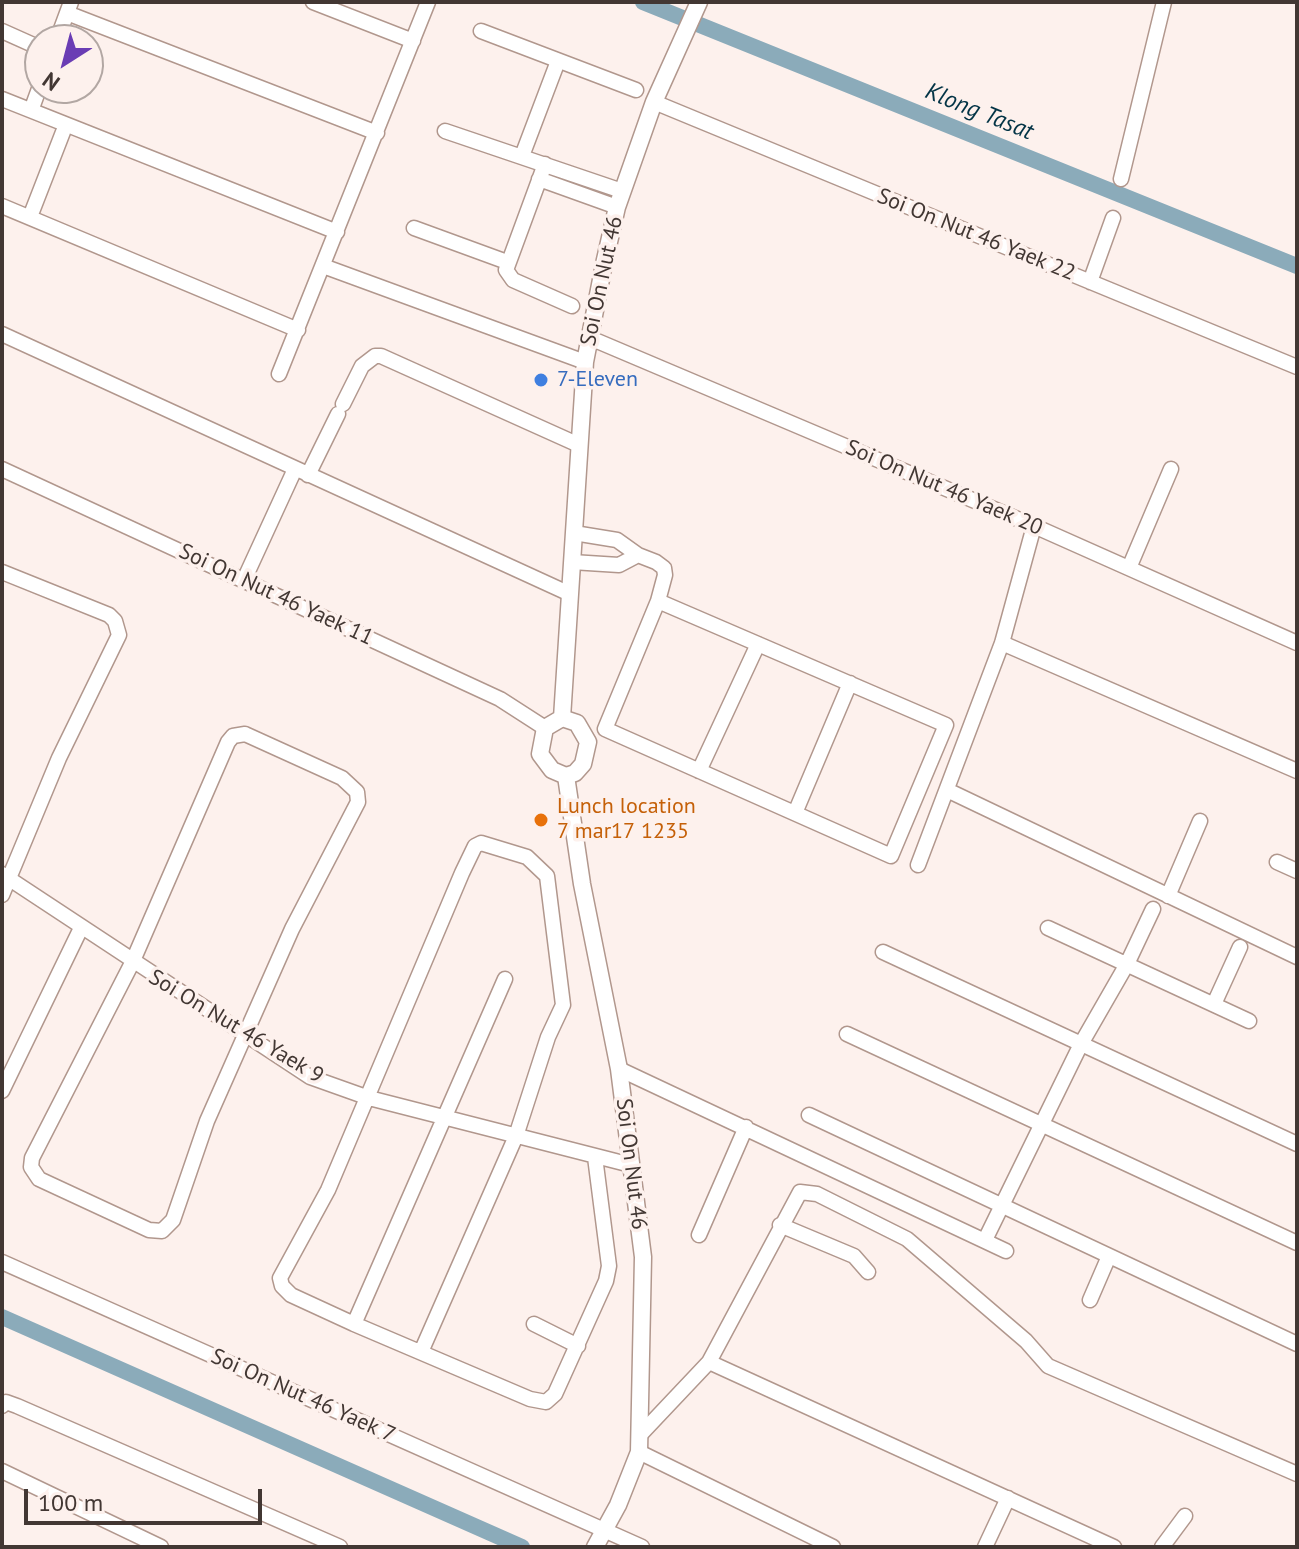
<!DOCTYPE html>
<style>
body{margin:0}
#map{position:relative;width:1299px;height:1549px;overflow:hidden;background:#fdf1ed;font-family:"PT Sans",sans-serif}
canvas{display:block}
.frame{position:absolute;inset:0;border:4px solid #423733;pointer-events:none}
.north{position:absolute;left:24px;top:24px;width:80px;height:80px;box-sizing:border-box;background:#fdf1ed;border:2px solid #b2a7a3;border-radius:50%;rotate:216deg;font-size:22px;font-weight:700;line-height:32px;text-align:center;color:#423733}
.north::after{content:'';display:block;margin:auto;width:28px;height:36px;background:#6a3db4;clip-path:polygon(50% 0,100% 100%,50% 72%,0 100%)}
.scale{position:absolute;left:24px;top:1489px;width:238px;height:36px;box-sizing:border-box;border:4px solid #423733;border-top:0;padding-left:10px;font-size:24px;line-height:28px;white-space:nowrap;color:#423733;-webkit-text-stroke:6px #fdf1ed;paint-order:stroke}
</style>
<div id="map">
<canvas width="1299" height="1549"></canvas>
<div class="frame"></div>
<div class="north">N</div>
<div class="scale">100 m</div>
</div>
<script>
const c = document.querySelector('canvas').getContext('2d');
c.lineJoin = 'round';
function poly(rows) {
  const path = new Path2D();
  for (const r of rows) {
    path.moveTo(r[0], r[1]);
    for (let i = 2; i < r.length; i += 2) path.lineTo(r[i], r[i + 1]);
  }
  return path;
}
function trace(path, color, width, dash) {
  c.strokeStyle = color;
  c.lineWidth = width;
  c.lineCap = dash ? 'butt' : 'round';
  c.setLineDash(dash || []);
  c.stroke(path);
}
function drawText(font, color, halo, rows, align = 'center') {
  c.font = font + ' "PT Sans",sans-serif';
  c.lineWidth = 7;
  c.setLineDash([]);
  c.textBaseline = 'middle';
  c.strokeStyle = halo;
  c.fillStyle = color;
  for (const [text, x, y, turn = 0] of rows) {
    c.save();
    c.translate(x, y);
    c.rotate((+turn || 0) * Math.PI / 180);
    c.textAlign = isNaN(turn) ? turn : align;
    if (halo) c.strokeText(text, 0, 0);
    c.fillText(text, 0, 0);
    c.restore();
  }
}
const canal = poly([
 [643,2,1297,266],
 [2,1317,522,1547]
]);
const minor = poly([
 [313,2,413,41],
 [67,13,377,133],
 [2,31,40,48],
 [481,31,636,90],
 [57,40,71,2],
 [2,99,337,232],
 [654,102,1297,367],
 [32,108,40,86],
 [445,131,622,191],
 [522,156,558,61],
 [545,164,506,270,513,280,572,306],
 [539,179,617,207],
 [1121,179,1164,2],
 [2,206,298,330],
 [30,217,63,132],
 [414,228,507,262],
 [323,266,585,362],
 [1090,282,1113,218],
 [2,334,570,594],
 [590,338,1034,526,1297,643],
 [279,374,428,2],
 [343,404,362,366,375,356,381,356,579,445],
 [2,469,500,699,545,728],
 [308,475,338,414],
 [638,555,656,562,664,568,665,575,658,601,605,729,891,856,946,725,658,601],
 [572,562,619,565,638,555,617,540,574,533],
 [1129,568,1171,469],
 [2,572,109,615,115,621,119,635,59,758,2,895],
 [244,580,295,469],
 [1002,643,1297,771],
 [245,734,342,778,357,792,358,802,292,929,207,1121,173,1220,162,1231,149,1230,39,1179,31,1167,32,1158,132,963,228,742,233,736,245,734],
 [699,771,758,644],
 [947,790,1297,957],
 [795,813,850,683],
 [1277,862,1297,871],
 [918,865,1002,643,1034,526],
 [2,874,310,1077,369,1098,631,1165],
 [1168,896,1200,821],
 [1048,928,1249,1021],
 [883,952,1297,1144],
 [1214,1004,1240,947],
 [847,1034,1297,1243],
 [619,1069,1006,1251],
 [2,1091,81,928],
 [809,1115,1297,1344],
 [780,1225,854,1256,868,1272],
 [699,1235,746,1127],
 [985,1240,1081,1044,1127,964,1153,909],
 [2,1262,642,1547],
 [1090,1300,1109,1256],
 [354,1324,505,979],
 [534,1324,578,1346],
 [421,1352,516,1136,548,1037,563,1005,547,876,527,857,481,843,475,846,462,873,328,1190,280,1278,282,1286,291,1295,354,1324,530,1399,546,1402,555,1394,606,1281,609,1266,595,1157],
 [709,1362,1114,1547],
 [2,1406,6,1402,17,1406,340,1547],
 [640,1435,709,1362,800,1192,817,1194,907,1239,1026,1341,1048,1366,1297,1474],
 [639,1452,833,1547],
 [2,1471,161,1547],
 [985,1547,1008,1498],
 [1162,1547,1185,1516]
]);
const tertiary = poly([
 [562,718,585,362,604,264,617,207,654,102,699,2],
 [562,718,577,723,588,742,583,764,575,773,566,776,552,770,540,754,545,728,562,718],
 [566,776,582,884,619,1069,643,1257,639,1452,618,1505,595,1547]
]);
const markers = [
 [541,380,8,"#3f7fe0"],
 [541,820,8,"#e8710a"]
];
const streetNames = [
 ["Soi On Nut 46 Yaek 22",976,235,22],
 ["Soi On Nut 46",602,281,-78],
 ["Soi On Nut 46 Yaek 20",944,488,23],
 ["Soi On Nut 46 Yaek 11",276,595,25],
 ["Soi On Nut 46 Yaek 9",236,1027,31],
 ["Soi On Nut 46",631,1164,83],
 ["Soi On Nut 46 Yaek 7",303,1396,24]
];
const shopNames = [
 ["7-Eleven",557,380]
];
const foodNames = [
 ["Lunch location",557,807],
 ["7 mar17 1235",557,832]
];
const waterNames = [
 ["Klong Tasat",979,112,22]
];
trace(canal, '#8babba', 16);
trace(minor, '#b1978d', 17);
trace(tertiary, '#b1978d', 19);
trace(minor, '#fff', 14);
trace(tertiary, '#fff', 16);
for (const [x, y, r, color] of markers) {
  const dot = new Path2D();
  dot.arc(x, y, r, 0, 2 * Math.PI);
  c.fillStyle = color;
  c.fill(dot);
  trace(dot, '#fdf1ed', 3);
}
drawText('22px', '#423733', '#fdf1ed', streetNames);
drawText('22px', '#366cbe', '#fdf1ed', shopNames, 'left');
drawText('22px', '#c56008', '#fdf1ed', foodNames, 'left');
drawText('italic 24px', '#033446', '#fdf1ed', waterNames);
</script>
